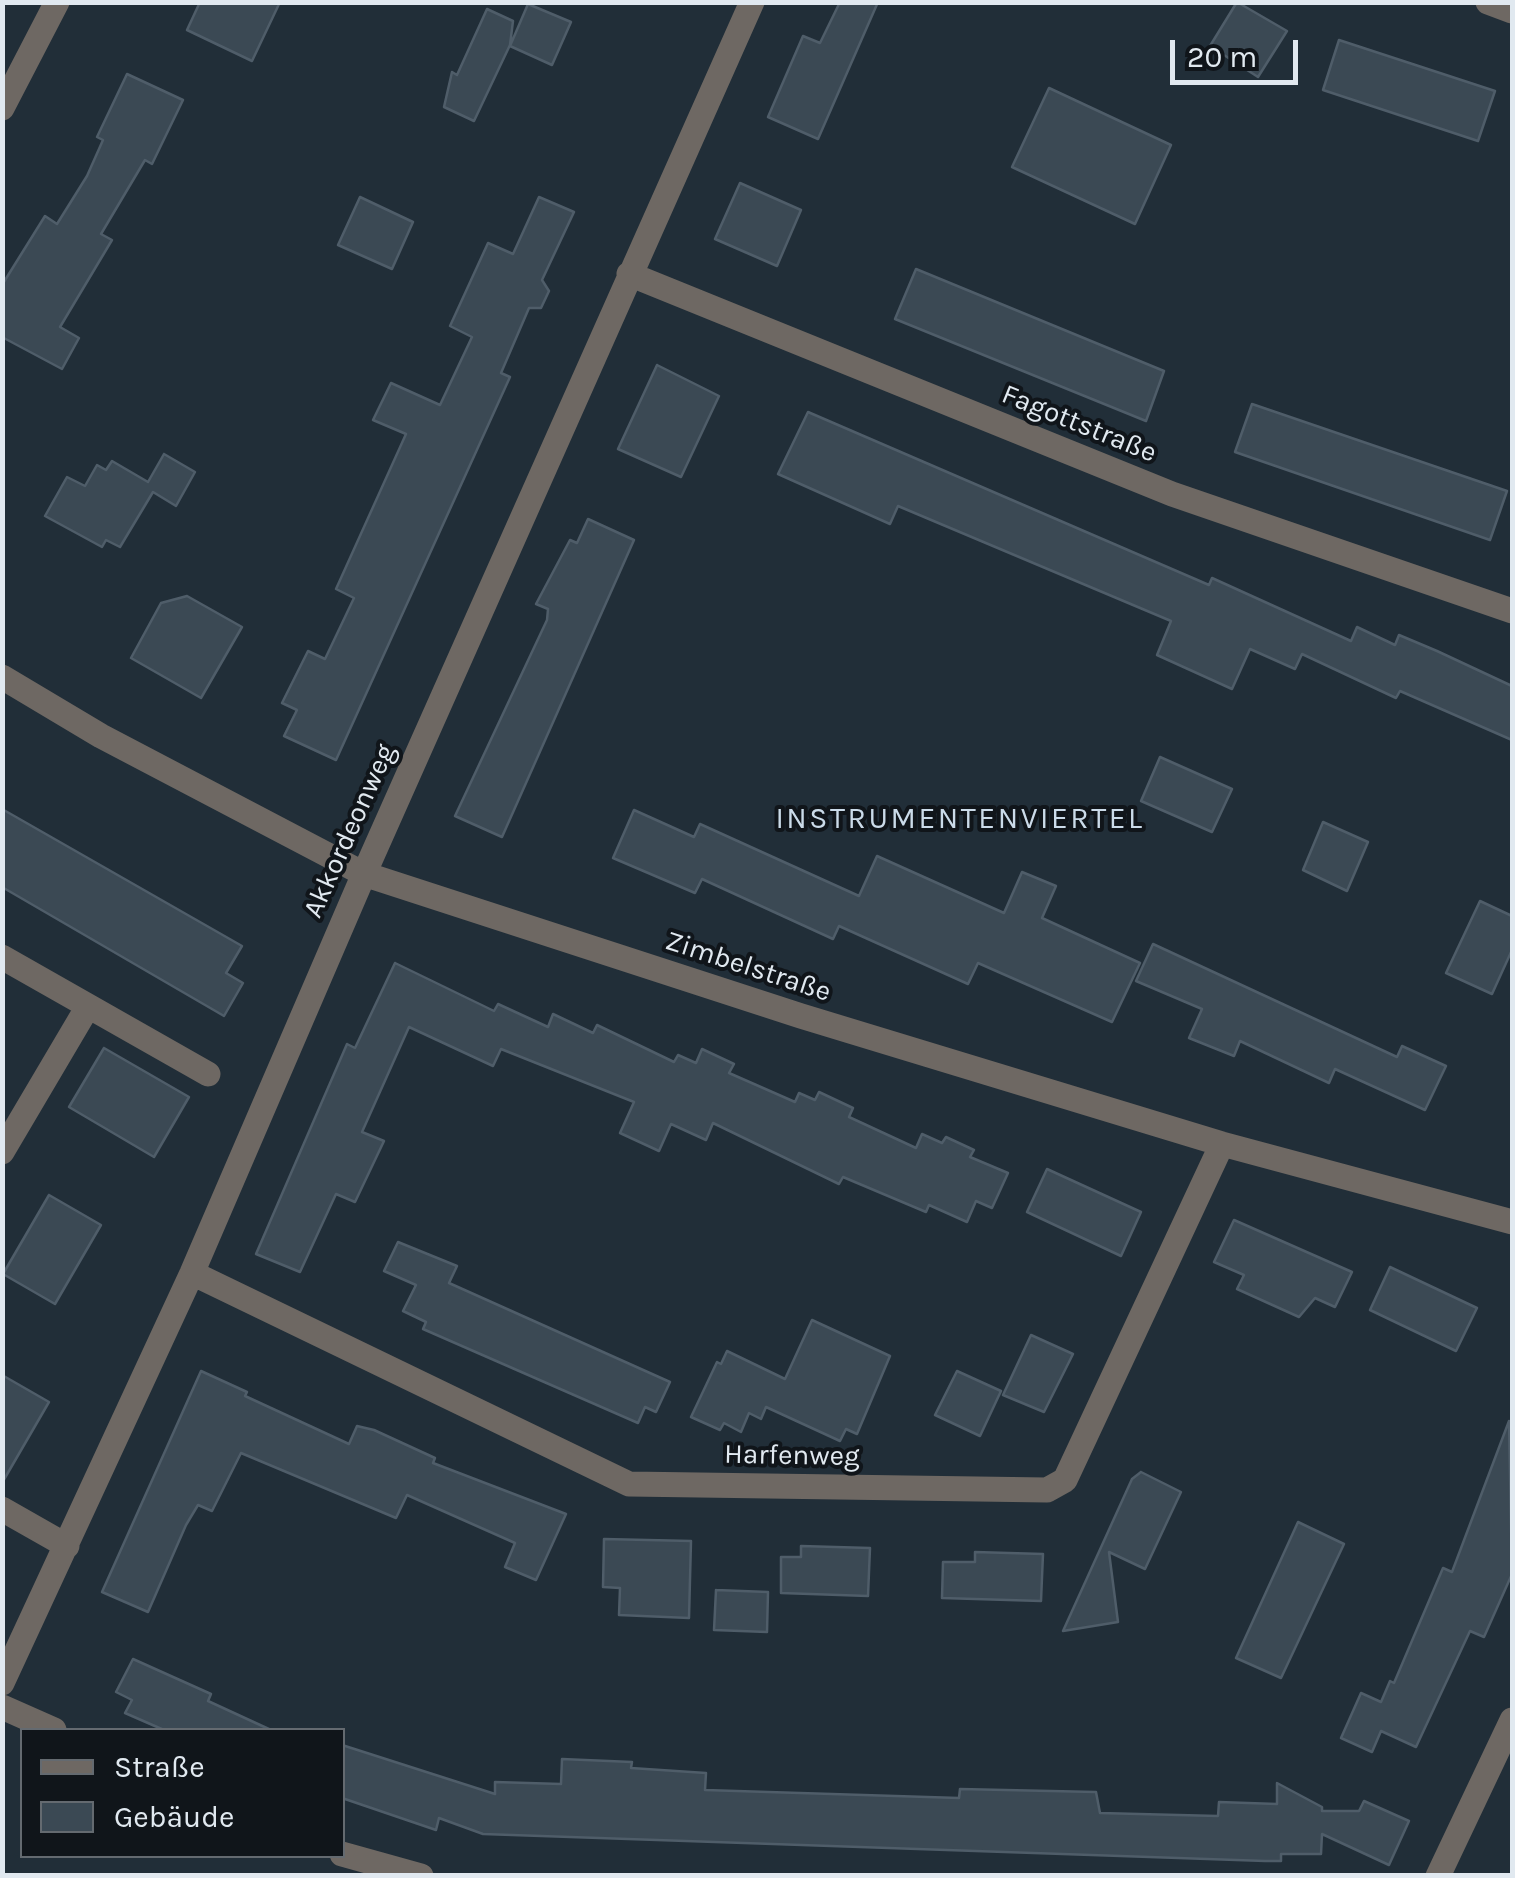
<!DOCTYPE html>
<meta charset="utf-8">
<style>
body{margin:0}
#map{position:relative;width:1515px;height:1878px;overflow:hidden;background:#212e38;font-family:Karla,sans-serif}
canvas{display:block}
.frame{position:absolute;inset:0;border:5px solid #e1e9f0;pointer-events:none}
.legend{position:absolute;left:20px;top:1728px;width:325px;height:130px;box-sizing:border-box;background:#10151a;border:2px solid #646a70;margin:0;padding:12px 18px;list-style:none;font-size:30px;color:#e1e9f0}
.legend li{display:flex;align-items:center;gap:20px;height:50px}
.legend b{width:50px;border:2px solid #646a70}
.scale{position:absolute;left:1170px;top:40px;width:128px;height:45px;box-sizing:border-box;border:5px solid #e1e9f0;border-top:0;padding-left:12px;font-size:30px;line-height:35px;white-space:nowrap;color:#e1e9f0;-webkit-text-stroke:8px #10151a;paint-order:stroke}
</style>
<div id="map">
<canvas width="1515" height="1878"></canvas>
<div class="frame"></div>
<ul class="legend">
<li><b style="height:12px;background:#6e6863"></b>Straße</li>
<li><b style="height:28px;background:#3b4954"></b>Gebäude</li>
</ul>
<div class="scale">20 m</div>
</div>
<script>
const c = document.querySelector('canvas').getContext('2d');
c.lineJoin = 'round';
function fill(path, color) {
  c.fillStyle = color;
  c.fill(path, 'evenodd');
}
function poly(rows) {
  const path = new Path2D();
  for (const r of rows) {
    path.moveTo(r[0], r[1]);
    for (let i = 2; i < r.length; i += 2) path.lineTo(r[i], r[i + 1]);
  }
  return path;
}
function trace(path, color, width, dash) {
  c.strokeStyle = color;
  c.lineWidth = width;
  c.lineCap = dash ? 'butt' : 'round';
  c.setLineDash(dash || []);
  c.stroke(path);
}
function drawText(font, color, halo, rows, align = 'center') {
  c.font = font + ' Karla,sans-serif';
  c.lineWidth = 8;
  c.setLineDash([]);
  c.textBaseline = 'middle';
  c.strokeStyle = halo;
  c.fillStyle = color;
  for (const [text, x, y, turn = 0] of rows) {
    c.save();
    c.translate(x, y);
    c.rotate((+turn || 0) * Math.PI / 180);
    c.textAlign = isNaN(turn) ? turn : align;
    if (halo) c.strokeText(text, 0, 0);
    c.fillText(text, 0, 0);
    c.restore();
  }
}
const building = poly([
 [200,2,280,2,252,61,187,30,200,2],
 [840,2,878,2,818,139,768,117,803,36,820,43,840,2],
 [1237,2,1287,31,1258,77,1210,46,1237,2],
 [528,4,571,22,552,65,510,46,528,4],
 [487,9,513,21,510,45,474,121,444,107,452,72,457,75,487,9],
 [1339,40,1495,91,1478,141,1323,90,1339,40],
 [127,74,183,100,152,164,145,160,101,234,112,240,60,327,79,338,62,369,2,337,2,285,45,216,57,224,87,176,103,140,97,137,127,74],
 [1049,88,1171,145,1135,224,1012,167,1049,88],
 [740,183,801,210,777,266,715,239,740,183],
 [360,197,413,222,392,269,338,245,360,197],
 [539,197,574,212,542,280,549,291,541,308,529,308,501,373,510,377,336,760,284,736,297,710,282,703,308,651,325,659,354,598,336,589,406,434,373,420,391,383,440,405,472,337,450,326,488,243,513,254,539,197],
 [916,269,1164,371,1146,421,895,319,916,269],
 [657,365,719,396,681,477,618,449,657,365],
 [1252,404,1507,491,1490,540,1235,452,1252,404],
 [808,412,1209,585,1212,578,1351,641,1357,627,1395,645,1399,635,1437,651,1512,686,1512,740,1400,691,1396,698,1302,654,1295,669,1250,649,1232,689,1157,655,1171,621,898,506,890,524,778,474,808,412],
 [164,454,195,472,176,506,153,492,120,547,106,540,102,547,45,516,67,477,85,486,97,465,106,470,112,461,148,482,164,454],
 [588,519,634,540,502,837,455,816,547,620,548,609,536,604,570,540,577,543,588,519],
 [187,596,242,627,201,698,131,658,161,603,187,596],
 [1160,757,1232,789,1212,832,1141,801,1160,757],
 [2,809,242,946,226,973,243,983,224,1016,2,887,2,809],
 [634,810,694,837,700,824,859,896,877,856,1004,913,1022,872,1056,886,1042,918,1140,963,1112,1022,978,963,968,984,839,926,833,939,702,879,695,893,613,858,634,810],
 [1323,822,1368,842,1347,891,1303,870,1323,822],
 [1480,901,1512,916,1512,950,1492,994,1446,973,1480,901],
 [1153,944,1397,1057,1402,1046,1446,1066,1425,1110,1335,1069,1329,1083,1240,1041,1234,1056,1189,1038,1202,1009,1136,981,1153,944],
 [395,963,494,1011,498,1004,548,1027,553,1014,593,1033,597,1025,674,1062,678,1055,696,1063,702,1049,734,1064,729,1073,795,1102,799,1093,815,1100,819,1092,853,1108,849,1117,916,1148,922,1134,942,1143,946,1137,974,1150,970,1157,1008,1173,992,1208,976,1201,967,1222,929,1205,926,1212,843,1177,839,1184,713,1123,706,1140,671,1124,659,1151,620,1133,634,1102,501,1049,493,1066,409,1027,362,1132,384,1141,355,1202,336,1194,300,1272,256,1254,347,1044,355,1048,395,963],
 [104,1048,189,1097,154,1157,69,1107,104,1048],
 [1047,1169,1141,1212,1121,1256,1027,1212,1047,1169],
 [49,1195,101,1225,55,1304,3,1274,49,1195],
 [1234,1220,1352,1272,1335,1307,1315,1298,1299,1317,1237,1289,1244,1275,1214,1262,1234,1220],
 [398,1242,457,1266,449,1283,670,1382,656,1412,645,1407,638,1423,423,1329,426,1322,403,1311,416,1285,384,1271,398,1242],
 [1390,1267,1477,1308,1456,1351,1370,1310,1390,1267],
 [812,1320,890,1356,857,1434,846,1429,840,1441,766,1407,761,1419,749,1413,741,1432,724,1423,720,1430,691,1417,717,1362,721,1364,727,1351,785,1379,812,1320],
 [1031,1335,1073,1354,1044,1412,1003,1395,1031,1335],
 [201,1371,247,1392,245,1396,349,1444,357,1426,374,1430,435,1458,433,1463,566,1514,536,1580,505,1567,515,1543,407,1495,396,1518,241,1453,212,1511,198,1505,186,1525,148,1612,102,1592,201,1371],
 [957,1371,1001,1391,980,1436,935,1415,957,1371],
 [2,1375,49,1402,2,1483,2,1375],
 [1509,1421,1512,1574,1484,1637,1470,1631,1416,1747,1381,1731,1372,1752,1341,1738,1361,1693,1381,1702,1390,1681,1394,1683,1443,1568,1452,1572,1509,1421],
 [1141,1472,1181,1492,1145,1569,1109,1552,1118,1622,1063,1631,1132,1479,1141,1472],
 [1298,1522,1344,1544,1281,1678,1236,1658,1298,1522],
 [604,1539,691,1541,689,1618,619,1615,620,1588,603,1587,604,1539],
 [801,1546,870,1548,868,1596,781,1593,781,1557,801,1557,801,1546],
 [975,1552,1043,1554,1041,1601,942,1598,943,1562,975,1562,975,1552],
 [716,1590,768,1592,767,1632,714,1630,716,1590],
 [133,1659,211,1694,208,1701,271,1730,164,1730,125,1713,132,1700,116,1692,133,1659],
 [342,1745,495,1794,495,1782,561,1784,562,1759,632,1762,631,1768,706,1773,705,1790,959,1798,960,1789,1096,1792,1100,1813,1218,1816,1219,1802,1277,1804,1277,1783,1322,1807,1322,1811,1359,1811,1364,1801,1409,1821,1389,1865,1322,1834,1321,1854,1281,1854,1281,1861,1265,1861,483,1834,439,1818,436,1830,342,1798,342,1745]
]);
const minor = poly([
 [1488,2,1512,11],
 [2,108,57,2],
 [629,274,1172,494,1512,611],
 [2,677,101,736,364,874,801,1016,1222,1144,1512,1222],
 [2,957,208,1074],
 [2,1152,87,1008],
 [192,1273,629,1484,1047,1490,1065,1480,1222,1144],
 [2,1509,67,1546],
 [2,1683,192,1273,364,874,752,2],
 [2,1707,54,1730],
 [342,1854,421,1876],
 [1438,1876,1512,1720]
]);
const streetNames = [
 ["Fagottstraße",1079,424,22],
 ["Akkordeonweg",350,831,-66],
 ["Zimbelstraße",748,967,18],
 ["Harfenweg",792,1456,1]
];
const neighbourhoodNames = [
 ["INSTRUMENTENVIERTEL",960,819]
];
fill(building, '#3b4954');
trace(building, '#4f5d69', 2.5);
trace(minor, '#6e6863', 25);
drawText('28px', '#e1e9f0', '#10151a', streetNames);
c.letterSpacing = '2.5px';
drawText('30px', '#cbdbe9', '#10151a', neighbourhoodNames);
c.letterSpacing = '0px';
</script>
